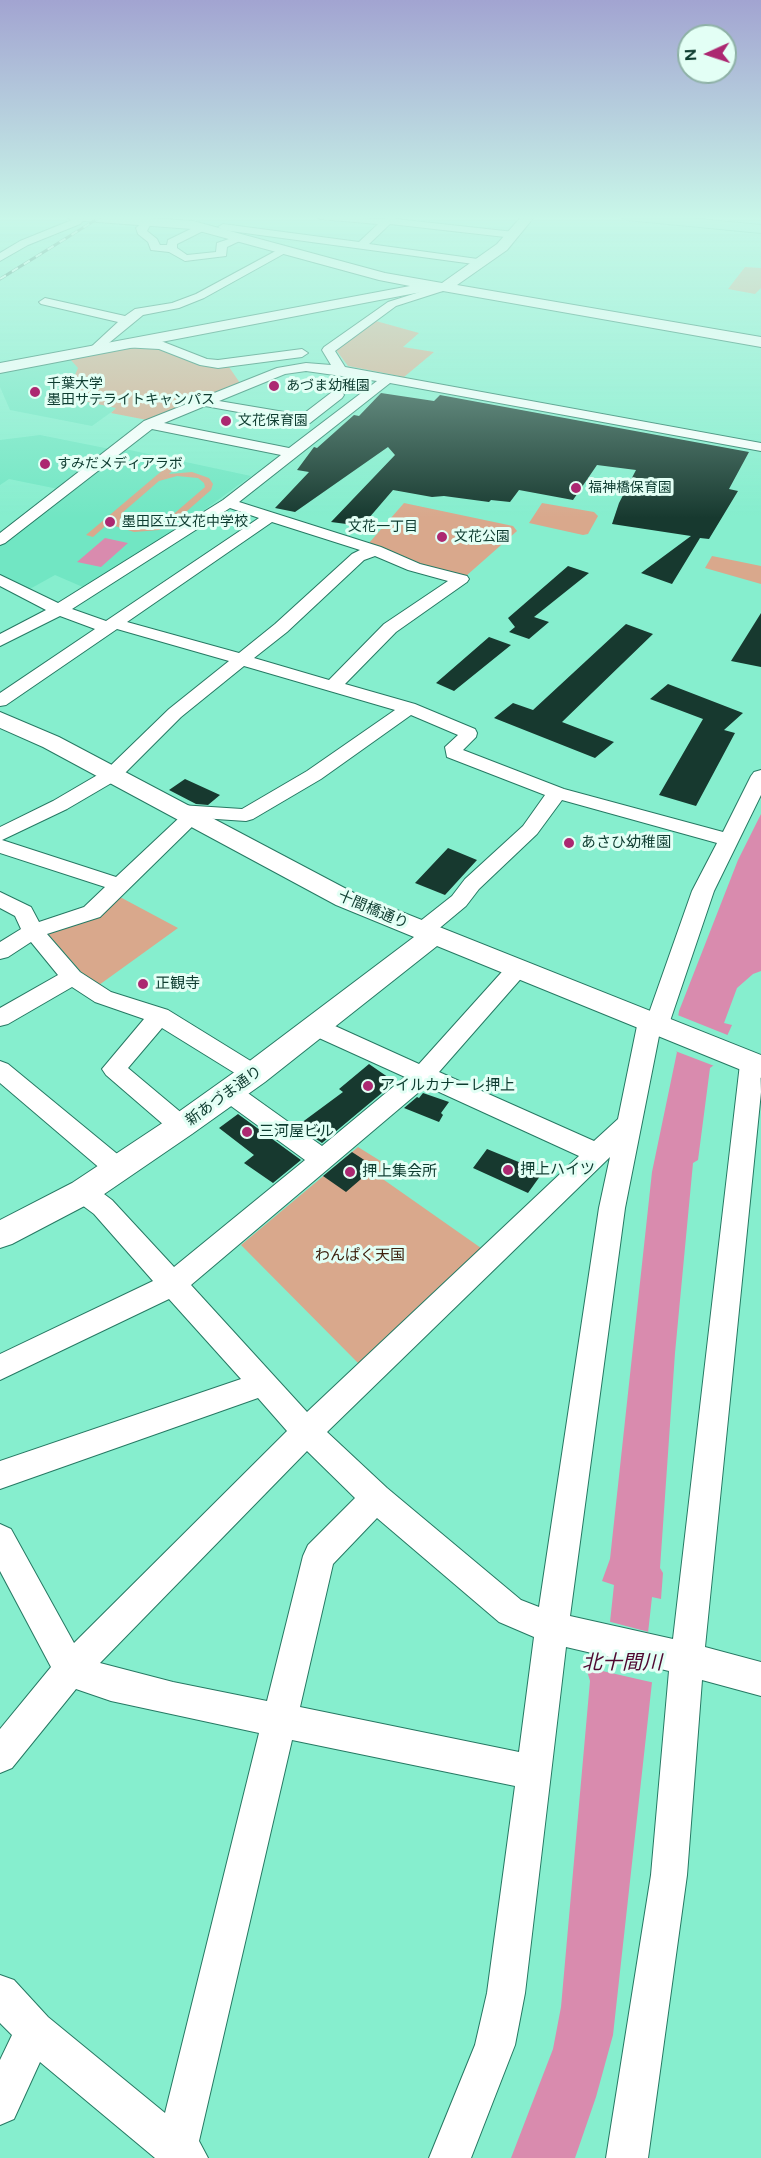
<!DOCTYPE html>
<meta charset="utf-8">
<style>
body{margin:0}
#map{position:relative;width:761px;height:2158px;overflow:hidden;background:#86eece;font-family:Figtree,sans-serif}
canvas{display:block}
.north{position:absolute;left:677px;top:24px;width:60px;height:60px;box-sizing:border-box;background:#e3fff5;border:2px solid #8eb1a6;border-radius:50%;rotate:267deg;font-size:16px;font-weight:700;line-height:24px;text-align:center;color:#0e3c30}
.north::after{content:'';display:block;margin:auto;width:21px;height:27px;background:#ac2871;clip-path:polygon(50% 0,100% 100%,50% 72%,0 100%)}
</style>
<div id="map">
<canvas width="761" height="2158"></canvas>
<div class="north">N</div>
</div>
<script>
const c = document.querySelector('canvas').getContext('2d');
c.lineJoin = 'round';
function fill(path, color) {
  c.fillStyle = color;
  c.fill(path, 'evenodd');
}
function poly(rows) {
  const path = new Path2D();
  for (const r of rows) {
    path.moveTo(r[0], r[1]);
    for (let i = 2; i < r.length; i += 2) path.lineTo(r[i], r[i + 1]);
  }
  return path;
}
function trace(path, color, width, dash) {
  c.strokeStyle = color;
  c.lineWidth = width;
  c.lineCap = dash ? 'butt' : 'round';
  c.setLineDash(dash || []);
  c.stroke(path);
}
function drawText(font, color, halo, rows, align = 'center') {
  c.font = font + ' Figtree,"Noto Sans JP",sans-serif';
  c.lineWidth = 6;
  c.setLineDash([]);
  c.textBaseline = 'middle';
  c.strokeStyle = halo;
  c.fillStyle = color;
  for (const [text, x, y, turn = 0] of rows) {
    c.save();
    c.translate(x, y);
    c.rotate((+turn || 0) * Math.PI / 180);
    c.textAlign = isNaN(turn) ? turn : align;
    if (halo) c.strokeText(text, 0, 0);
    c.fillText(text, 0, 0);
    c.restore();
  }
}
const built = poly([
 [69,358,117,408,92,426,10,410,0,387,0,372],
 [40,435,110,449,58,489,9,479,0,485,0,440],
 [125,449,251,476,160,542,85,588,55,575,28,590,0,575,0,546]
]);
const green = poly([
 [745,267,761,268,761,288,755,294,728,289],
 [376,321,419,333,403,347,434,352,404,377,348,366,336,350],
 [148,346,227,364,240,383,147,420,111,413,116,408,65,397,78,368,69,358,130,347],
 [170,464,177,466,169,474,192,472,209,478,213,484,211,490,171,525,159,530,134,532,115,526,111,521,93,537,86,535],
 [177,476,198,478,204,483,205,487,162,524,148,528,135,527,120,520,122,513,159,481],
 [404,503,513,526,517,531,466,576,417,563,369,543],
 [542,503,594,512,598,516,588,534,583,535,529,523],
 [712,556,761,566,761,584,705,568],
 [120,897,178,928,99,985,83,974,48,934,98,917],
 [358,1147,387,1165,377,1175,481,1248,359,1364,241,1245]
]);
const water = poly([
 [105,538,128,543,101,567,77,562],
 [761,814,761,971,753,974,737,988,724,1023,732,1025,714,1065,710,1068,698,1160,693,1163,675,1353,660,1568,663,1573,661,1599,652,1597,648,1633,657,1637,613,2035,596,2097,575,2158,511,2158,553,2049,561,2007,590,1681,587,1671,594,1619,610,1622,614,1585,602,1581,610,1559,652,1172,677,1052,673,1049,679,1011,738,860]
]);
const pier = poly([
 [675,1014,730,1036,717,1067,670,1049],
 [592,1617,660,1635,655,1683,585,1667]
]);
const building = poly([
 [381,393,434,401,440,395,749,452,729,489,738,491,709,539,700,538,672,584,641,573,691,536,612,524,619,503,636,470,597,465,573,500,519,490,510,502,491,500,489,502,444,496,432,497,393,490,362,526,331,522,395,455,388,447,295,512,275,508,309,472,297,470,314,447,317,448,354,415,359,416],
 [568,566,589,573,534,617,549,622,529,639,509,632,515,627,508,618],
 [761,613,761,667,731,661],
 [626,624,653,634,562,722,614,742,595,758,494,718,513,703,533,710],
 [489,637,511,645,454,691,436,683],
 [668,684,743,713,724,730,735,733,696,806,659,795,703,719,650,699],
 [185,779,220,795,208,805,196,804,169,790],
 [448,848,477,860,445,895,415,883],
 [369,1064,395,1082,322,1143,297,1126,343,1092,339,1089],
 [423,1093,449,1102,441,1113,443,1115,439,1122,404,1108,417,1097,419,1098],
 [238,1114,301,1160,273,1183,244,1163,254,1155,219,1128],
 [487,1149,543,1172,528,1193,473,1168],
 [352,1152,375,1167,346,1192,323,1176]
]);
const minor = poly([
 [76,216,87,216,80,224,28,245,0,261,0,253,20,241,72,220,76,216],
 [315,216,384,219,387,216,398,216,396,219,514,232,519,235,514,238,390,224,369,244,485,260,487,262,481,265,223,230,218,227,223,224,359,242,378,224,320,219,315,216],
 [147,218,152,221,147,231,157,239,160,245,167,245,168,240,199,225,207,225,207,229,177,244,177,248,187,255,216,252,217,243,241,235,246,238,227,247,226,256,185,261,169,252,151,250,148,242,138,234,136,228,147,218],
 [283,247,287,248,287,252,204,298,179,308,143,315,104,347,103,352,99,353,91,347,118,322,41,304,39,302,45,298,125,316,135,309,172,303,196,294,283,247],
 [445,284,451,287,449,289,396,306,335,351,345,367,761,443,761,451,390,383,239,502,381,547,420,564,467,576,469,579,467,582,396,632,345,684,415,704,475,729,477,733,476,737,463,750,564,789,723,832,751,776,754,772,761,770,761,795,714,891,669,1024,665,1030,660,1031,625,1208,570,1616,673,1639,740,1064,744,1058,752,1056,760,1058,761,1092,705,1647,761,1662,761,1696,702,1680,687,1875,648,2158,606,2158,651,1875,669,1671,566,1647,525,1993,515,2045,471,2158,429,2158,475,2045,487,1993,515,1786,292,1740,199,2141,208,2158,155,2158,40,2062,14,2119,0,2125,0,2060,12,2035,0,2023,0,1975,14,1980,48,2017,165,2113,259,1733,111,1701,76,1689,12,1768,0,1773,0,1729,51,1667,0,1571,0,1524,11,1529,74,1643,287,1431,258,1398,0,1489,0,1461,241,1379,169,1299,0,1380,0,1354,153,1281,94,1214,74,1199,70,1192,74,1185,83,1182,92,1185,112,1200,174,1267,305,1160,220,1098,217,1092,220,1086,229,1083,238,1086,322,1146,405,1077,308,1033,304,1027,308,1021,316,1019,324,1021,419,1064,509,964,517,962,525,964,528,969,525,974,439,1072,594,1141,618,1119,638,1021,642,1015,649,1013,692,891,717,843,562,800,537,834,479,889,466,906,430,936,422,938,414,936,411,931,414,926,452,896,465,879,523,826,545,795,447,757,445,747,458,735,411,715,321,779,253,819,246,821,201,818,100,917,47,934,80,972,111,992,168,1010,262,1068,266,1074,262,1080,254,1083,246,1080,162,1028,128,1068,190,1120,193,1126,190,1132,181,1135,172,1132,106,1075,102,1069,144,1019,95,1002,72,987,8,1024,0,1026,0,1008,58,975,31,942,8,957,0,959,0,942,21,929,15,916,0,908,0,892,31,907,39,922,84,907,105,887,0,853,0,827,53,801,106,770,169,709,229,661,117,629,6,705,0,706,0,693,95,629,60,616,0,646,0,634,46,610,0,586,0,575,58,603,223,500,281,455,152,429,5,543,0,545,0,533,144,421,277,368,306,363,331,365,322,350,324,347,388,302,445,284],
 [306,371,377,381,289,448,164,423,205,406,305,424,310,423,342,398,344,395,342,392,332,392,302,415,219,401,285,374,306,371],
 [230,508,259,518,106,621,72,609,230,508],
 [272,522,360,550,352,554,275,624,239,653,127,622,272,522],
 [375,556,408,570,448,581,384,624,329,680,254,658,287,632,364,560,375,556],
 [244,666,395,710,307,771,242,809,180,805,173,807,170,811,173,815,180,817,116,877,2,840,67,809,120,778,181,717,244,666],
 [426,1086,579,1156,307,1412,191,1285,426,1086],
 [610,1157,599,1208,539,1607,521,1600,387,1488,327,1432,610,1157],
 [307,1451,355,1498,308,1545,303,1556,267,1701,173,1682,100,1663,307,1451],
 [377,1518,499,1622,534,1637,519,1752,300,1707,333,1564,377,1518],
 [126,340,161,341,207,359,218,360,302,349,308,353,302,357,218,368,200,365,159,349,122,347,120,344,126,340],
 [0,1061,8,1064,127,1162,131,1169,127,1176,118,1179,109,1176,0,1083,0,1061]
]);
const tertiary = poly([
 [65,216,121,216,193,221,385,273,442,283,497,244,522,216,535,216,507,250,457,285,761,337,761,347,443,291,416,293,0,373,0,363,410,286,379,280,192,229,71,220,65,216],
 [0,712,59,737,354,893,761,1055,761,1078,437,946,265,1082,192,1134,94,1201,12,1244,0,1248,0,1220,72,1183,170,1118,243,1066,414,937,336,905,43,747,0,728,0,712]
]);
const primary = poly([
 [619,216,668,216,761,225,761,233,626,220,619,216]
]);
const rail = poly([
 [0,279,102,216]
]);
const markers = [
 [274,386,6,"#ac2871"],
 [35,392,6,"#ac2871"],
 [226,421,6,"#ac2871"],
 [45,464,6,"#ac2871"],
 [576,488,6,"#ac2871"],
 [110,522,6,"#ac2871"],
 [442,537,6,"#ac2871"],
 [569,843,6,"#ac2871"],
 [143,984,6,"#ac2871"],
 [368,1086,6,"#ac2871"],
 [247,1132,6,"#ac2871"],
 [508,1170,6,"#ac2871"],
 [350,1172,6,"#ac2871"]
];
const farPoinames = [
 ["千葉大学",47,384],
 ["墨田サテライトキャンパス",47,400],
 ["あづま幼稚園",286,386],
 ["文花保育園",238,421],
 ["すみだメディアラボ",57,464],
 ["福神橋保育園",588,488],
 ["墨田区立文花中学校",122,522],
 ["文花公園",454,537]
];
const farNeighbourhoodnames = [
 ["文花一丁目",383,527]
];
const poiNames = [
 ["あさひ幼稚園",581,843],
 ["正観寺",155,984],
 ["アイルカナーレ押上",380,1086],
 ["三河屋ビル",259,1132],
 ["押上ハイツ",520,1170],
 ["押上集会所",362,1172]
];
const streetNames = [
 ["十間橋通り",373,910,23],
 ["新あづま通り",224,1096,-36]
];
const parkNames = [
 ["わんぱく天国",360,1256]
];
const nearWaternames = [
 ["北十間川",622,1663]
];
fill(built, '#71e6c3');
fill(green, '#d9a88c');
fill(water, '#d98bae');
fill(pier, '#86eece');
fill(building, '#17392f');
trace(minor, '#267963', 2);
trace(tertiary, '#267963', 2);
trace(primary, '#32b493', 2);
fill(minor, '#fff');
fill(tertiary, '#fff');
fill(primary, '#8ff9df');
trace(rail, '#2d6a59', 3);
trace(rail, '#e3fff5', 2, [7]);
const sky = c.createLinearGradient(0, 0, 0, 518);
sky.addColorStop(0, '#a2a4d1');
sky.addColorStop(0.42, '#c9f7e9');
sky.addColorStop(1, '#c9f7e900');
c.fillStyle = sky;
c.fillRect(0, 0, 761, 518);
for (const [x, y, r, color] of markers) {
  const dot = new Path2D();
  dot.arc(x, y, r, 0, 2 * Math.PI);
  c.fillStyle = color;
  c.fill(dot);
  trace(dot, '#e3fff5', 2);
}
drawText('14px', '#0e3c30', '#e3fff5', farPoinames, 'left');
drawText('14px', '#0e3c30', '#e3fff5', farNeighbourhoodnames);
drawText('15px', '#0e3c30', '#e3fff5', poiNames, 'left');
drawText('15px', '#0e3c30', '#e3fff5', streetNames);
drawText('15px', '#3e210f', '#e3fff5', parkNames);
drawText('italic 20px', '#4f0931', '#e3fff5', nearWaternames);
</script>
